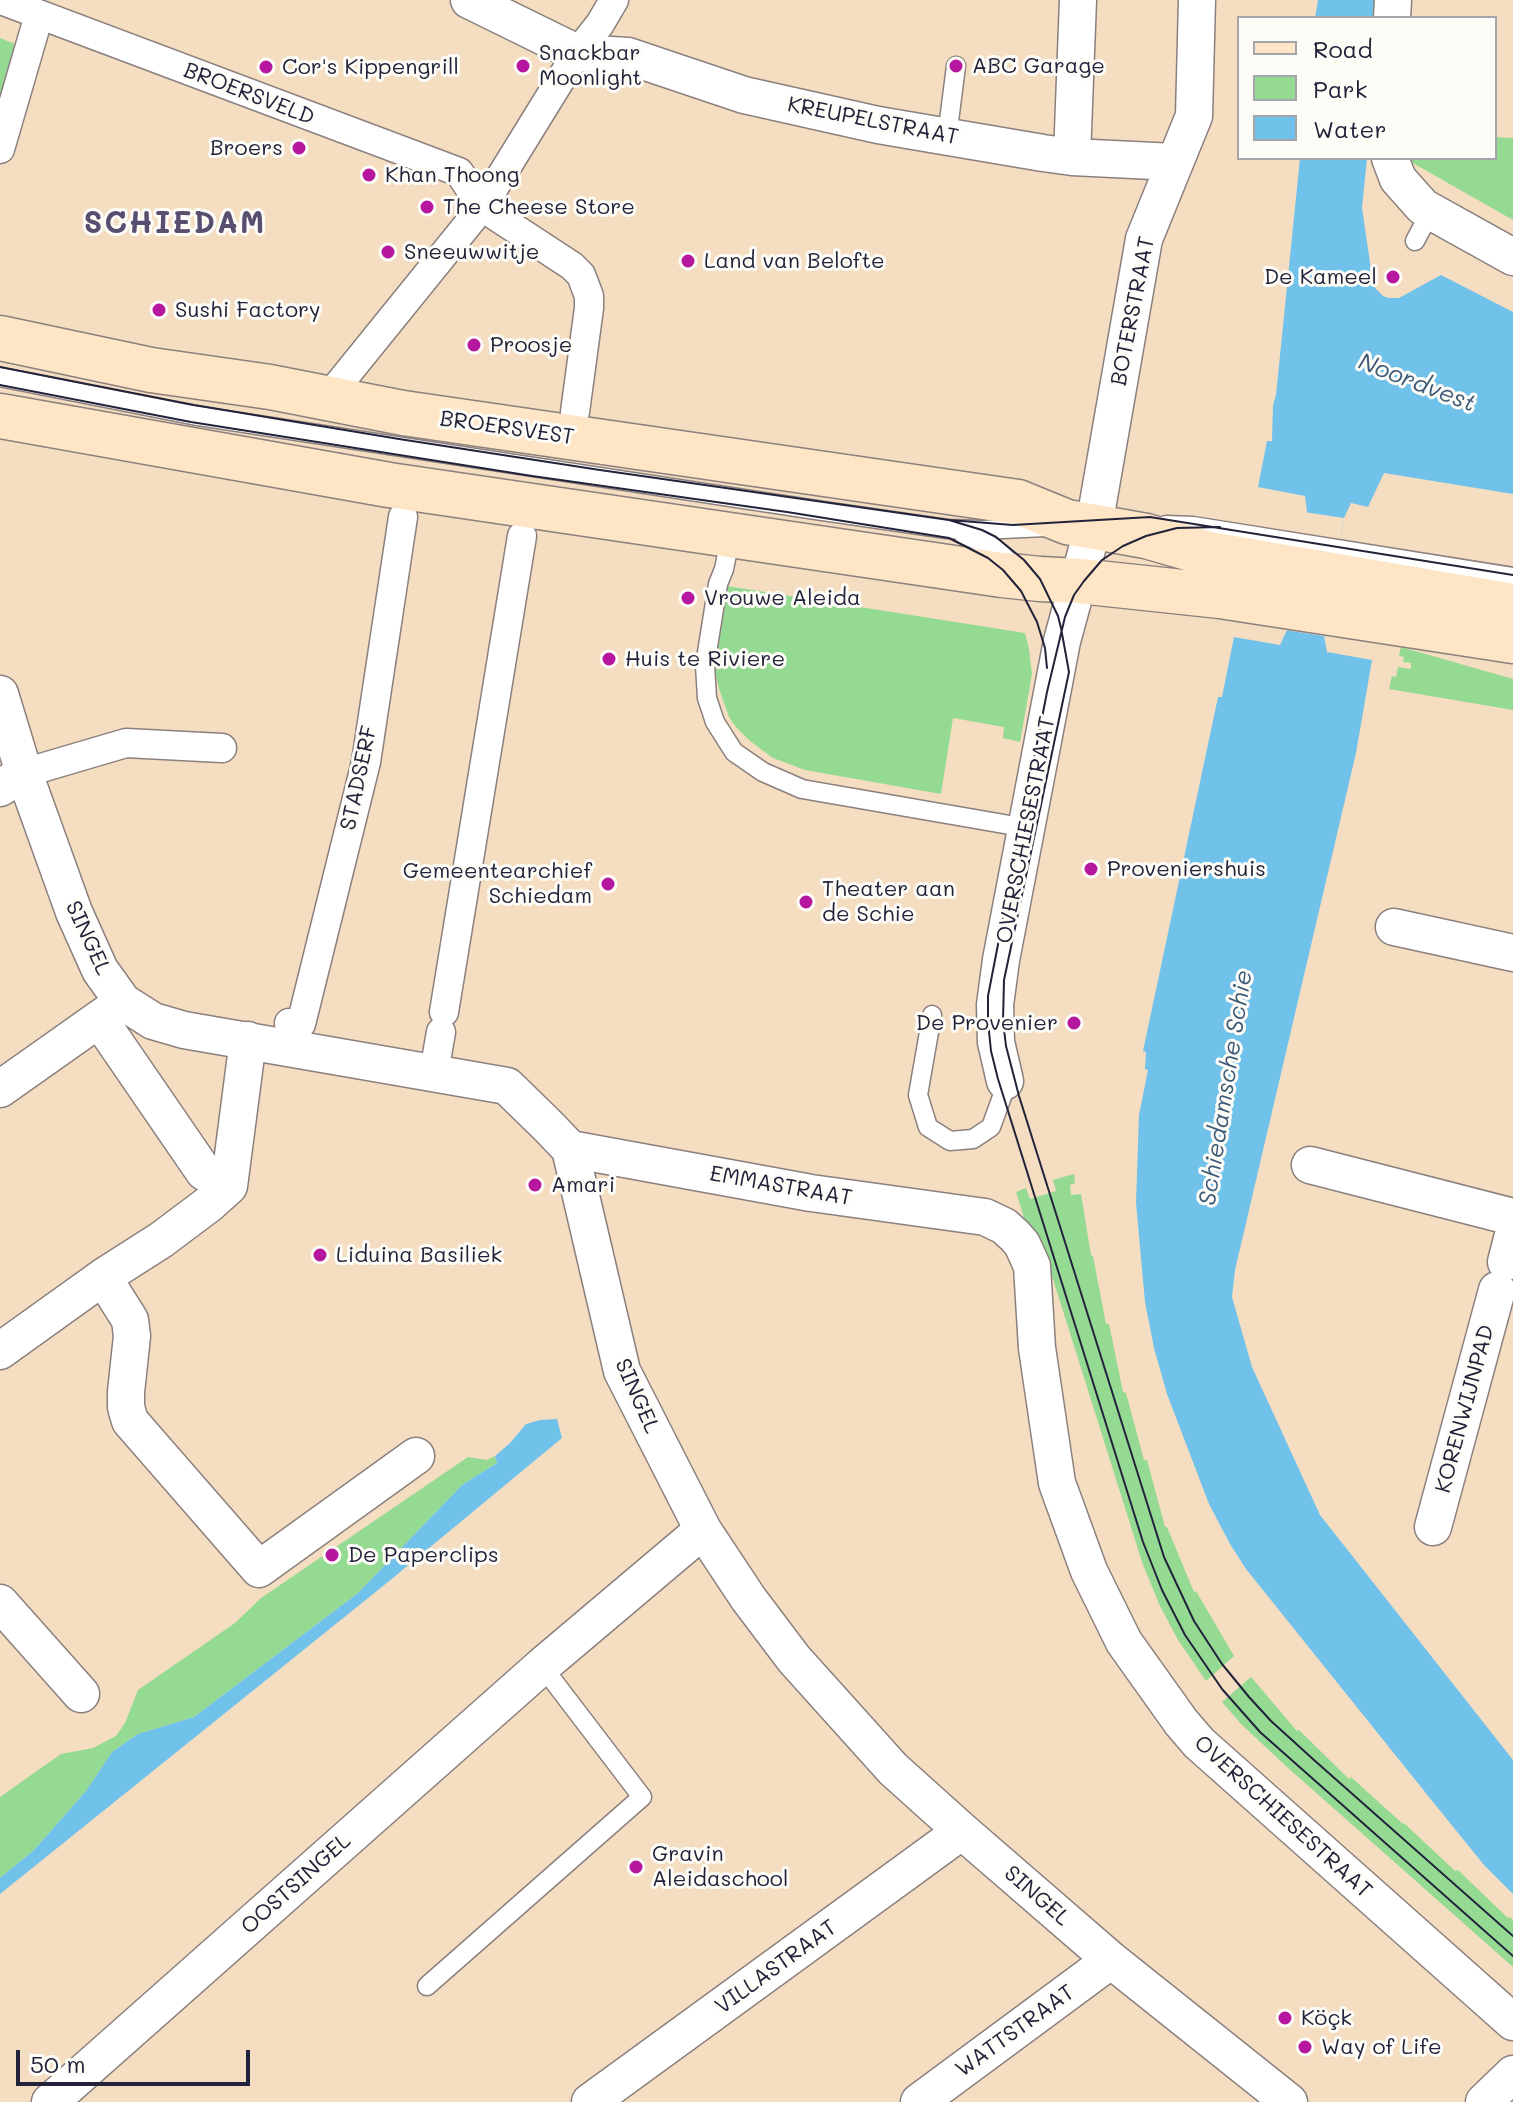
<!DOCTYPE html>
<meta charset="utf-8">
<style>
body{margin:0}
#map{position:relative;width:1513px;height:2102px;overflow:hidden;background:#f4ddc0;font-family:Mali,sans-serif}
canvas{display:block}
.legend{position:absolute;left:1237px;top:16px;width:260px;height:144px;box-sizing:border-box;background:#fdfcf7;border:2px solid #a5a5ac;margin:0;padding:10px 14px;list-style:none;font-size:24px;color:#22223b}
.legend li{display:flex;align-items:center;gap:16px;height:40px}
.legend b{width:40px;border:2px solid #a5a5ac}
.scale{position:absolute;left:16px;top:2050px;width:234px;height:36px;box-sizing:border-box;border:4px solid #22223b;border-top:0;padding-left:10px;font-size:24px;line-height:28px;white-space:nowrap;color:#22223b;-webkit-text-stroke:6px #fdfcf7;paint-order:stroke}
</style>
<div id="map">
<canvas width="1513" height="2102"></canvas>
<ul class="legend">
<li><b style="height:10px;background:#fde5c5"></b>Road</li>
<li><b style="height:22px;background:#95da93"></b>Park</li>
<li><b style="height:22px;background:#70c2eb"></b>Water</li>
</ul>
<div class="scale">50 m</div>
</div>
<script>
const c = document.querySelector('canvas').getContext('2d');
c.lineJoin = 'round';
function fill(path, color) {
  c.fillStyle = color;
  c.fill(path, 'evenodd');
}
function poly(rows) {
  const path = new Path2D();
  for (const r of rows) {
    path.moveTo(r[0], r[1]);
    for (let i = 2; i < r.length; i += 2) path.lineTo(r[i], r[i + 1]);
  }
  return path;
}
function trace(path, color, width, dash) {
  c.strokeStyle = color;
  c.lineWidth = width;
  c.lineCap = dash ? 'butt' : 'round';
  c.setLineDash(dash || []);
  c.stroke(path);
}
function drawText(font, color, halo, rows, align = 'center') {
  c.font = font + ' Mali,sans-serif';
  c.lineWidth = 6;
  c.setLineDash([]);
  c.textBaseline = 'middle';
  c.strokeStyle = halo;
  c.fillStyle = color;
  for (const [text, x, y, turn = 0] of rows) {
    c.save();
    c.translate(x, y);
    c.rotate((+turn || 0) * Math.PI / 180);
    c.textAlign = isNaN(turn) ? turn : align;
    if (halo) c.strokeText(text, 0, 0);
    c.fillText(text, 0, 0);
    c.restore();
  }
}
const green = poly([
 [0,38,23,47,0,114],
 [1495,137,1513,138,1513,220,1411,162,1411,158,1495,158],
 [727,586,1025,633,1029,649,1032,674,1020,742,1003,738,1004,727,953,718,941,794,805,770,773,758,750,741,735,726,729,717,719,689,714,667],
 [1401,647,1513,679,1513,710,1389,689,1392,676,1396,677,1398,667,1409,669,1411,668,1411,663,1403,662,1404,657,1399,656],
 [1074,1174,1075,1183,1070,1185,1071,1195,1081,1194,1091,1255,1093,1256,1106,1324,1109,1324,1123,1392,1126,1393,1144,1460,1147,1460,1165,1527,1167,1527,1194,1592,1196,1591,1234,1656,1206,1681,1178,1640,1160,1606,1143,1565,1052,1276,1046,1275,1028,1230,1016,1192,1026,1188,1030,1199,1056,1191,1053,1180],
 [495,1456,497,1463,462,1485,358,1593,194,1717,138,1734,112,1752,86,1791,34,1850,0,1878,0,1797,61,1754,93,1748,116,1736,125,1723,138,1690,235,1623,261,1598,468,1457,487,1460],
 [1251,1677,1297,1731,1299,1730,1349,1779,1351,1777,1403,1824,1404,1823,1455,1871,1458,1870,1508,1918,1510,1917,1513,1920,1513,1967,1287,1767,1241,1724,1222,1702]
]);
const water = poly([
 [1318,0,1378,0,1377,18,1315,18],
 [1300,158,1367,158,1362,208,1373,283,1375,288,1383,296,1389,298,1399,298,1441,275,1513,312,1513,494,1384,473,1368,507,1351,503,1344,518,1324,636,1327,652,1372,660,1356,753,1235,1270,1232,1297,1252,1367,1320,1515,1513,1760,1513,1894,1484,1865,1433,1802,1246,1569,1230,1544,1209,1504,1167,1394,1154,1348,1145,1302,1136,1203,1139,1115,1148,1070,1145,1069,1146,1052,1143,1051,1218,697,1222,697,1234,637,1280,645,1287,630,1307,512,1305,496,1258,487,1267,441,1272,441,1273,405,1276,395],
 [557,1419,562,1438,388,1582,0,1894,0,1878,34,1850,86,1791,112,1752,138,1734,194,1717,358,1593,462,1485,497,1463,495,1456,510,1443,526,1424,540,1420]
]);
const pier = poly([
 [1304,512,1344,518,1324,636,1284,630]
]);
const service = poly([
 [947,137,956,66],
 [1415,241,1431,211],
 [0,377,192,415,816,510,947,529,982,530,1045,527],
 [1166,525,1193,526,1513,577],
 [963,534,994,548,1018,570],
 [731,535,724,569,718,584,705,665,707,698,715,722,734,752,763,772,802,789,1027,828],
 [932,1015,918,1095,928,1127,950,1141,973,1139,991,1127,1003,1094,1005,1081],
 [427,1986,642,1797,542,1666]
]);
const pedestrian = poly([
 [1,0,459,172,482,207,572,266,581,275,589,296,589,308,575,412],
 [0,149,39,15],
 [338,385,482,207,577,53,600,24,614,0],
 [24,773,126,743,222,748],
 [444,1012,522,536],
 [289,1023,301,1024,366,762,403,517],
 [434,1072,441,1032]
]);
const minor = poly([
 [469,0,577,53,628,56,744,95,878,125,1043,153,1072,157,1174,162],
 [1392,18,1393,0],
 [1072,157,1078,0],
 [1390,158,1398,179,1423,207,1513,257],
 [0,694,24,773],
 [0,788,24,773,74,912,100,970,123,1002,153,1021,184,1030,507,1086,549,1127,570,1149,622,1371,703,1530,748,1598,794,1659,893,1769,962,1831,1111,1960,1289,2102],
 [1394,927,1513,953],
 [99,1019,204,1172,229,1186],
 [1005,1081,996,1042,995,1005,1001,960,1062,641,1095,520,1144,239,1194,116,1197,0],
 [0,1089,119,1005],
 [570,1149,811,1193,985,1217,1004,1226,1015,1236,1022,1244,1032,1266,1037,1348,1057,1483,1089,1571,1124,1642,1181,1722,1199,1743,1513,2022],
 [1310,1165,1513,1217],
 [1506,1262,1513,1235],
 [103,1277,130,1320,132,1336,126,1392,126,1407,130,1421,259,1569,416,1456],
 [0,1351,103,1277,161,1240,209,1204,229,1186,248,1040],
 [1433,1527,1497,1290],
 [0,1603,81,1694],
 [50,2102,542,1666,703,1530],
 [590,2102,962,1831],
 [919,2102,1111,1960],
 [1484,2102,1513,2074]
]);
const secondary = poly([
 [0,338,151,370,270,387,403,413,1018,502,1067,522,1146,536,1209,554,1513,606],
 [0,416,389,485,1002,575,1040,579,1079,581,1220,596,1513,641]
]);
const tram = poly([
 [0,367,194,405,399,439,600,470,949,520,1013,525,1150,517,1513,575],
 [0,385,191,422,532,476,787,512,949,538,988,558,1003,570,1021,591,1037,622,1045,648,1047,668],
 [949,520,982,530,996,537,1024,560,1040,579,1058,616,1061,628,1069,672,1004,980,1003,1021,1006,1046,1019,1096,1164,1557,1194,1621,1222,1664,1249,1697,1271,1721,1314,1760,1513,1936],
 [1220,527,1177,528,1146,536,1123,546,1102,560,1084,581,1074,595,1065,617,1047,692,988,996,988,1022,991,1051,998,1079,1143,1542,1162,1590,1185,1635,1222,1689,1260,1732,1513,1956]
]);
const markers = [
 [523,66,8,"#b5179e"],
 [956,66,8,"#b5179e"],
 [266,67,8,"#b5179e"],
 [299,148,8,"#b5179e"],
 [369,175,8,"#b5179e"],
 [427,207,8,"#b5179e"],
 [388,252,8,"#b5179e"],
 [688,261,8,"#b5179e"],
 [1393,277,8,"#b5179e"],
 [159,310,8,"#b5179e"],
 [474,345,8,"#b5179e"],
 [688,598,8,"#b5179e"],
 [609,659,8,"#b5179e"],
 [1091,869,8,"#b5179e"],
 [608,884,8,"#b5179e"],
 [806,902,8,"#b5179e"],
 [1074,1023,8,"#b5179e"],
 [535,1185,8,"#b5179e"],
 [320,1255,8,"#b5179e"],
 [332,1555,8,"#b5179e"],
 [636,1867,8,"#b5179e"],
 [1285,2018,8,"#b5179e"],
 [1305,2047,8,"#b5179e"]
];
const poiNames = [
 ["Snackbar",539,53],
 ["Moonlight",539,78],
 ["ABC Garage",972,66],
 ["Cor's Kippengrill",282,67],
 ["Broers",283,148,"right"],
 ["Khan Thoong",385,175],
 ["The Cheese Store",443,207],
 ["Sneeuwwitje",404,252],
 ["Land van Belofte",704,261],
 ["De Kameel",1377,277,"right"],
 ["Sushi Factory",175,310],
 ["Proosje",490,345],
 ["Vrouwe Aleida",704,598],
 ["Huis te Riviere",625,659],
 ["Proveniershuis",1107,869],
 ["Gemeentearchief",592,871,"right"],
 ["Schiedam",592,896,"right"],
 ["Theater aan",822,889],
 ["de Schie",822,914],
 ["De Provenier",1058,1023,"right"],
 ["Amari",551,1185],
 ["Liduina Basiliek",336,1255],
 ["De Paperclips",348,1555],
 ["Gravin",652,1854],
 ["Aleidaschool",652,1879],
 ["Köçk",1301,2018],
 ["Way of Life",1321,2047]
];
const streetNames = [
 ["BROERSVELD",249,94,21],
 ["KREUPELSTRAAT",873,121,11],
 ["BOTERSTRAAT",1133,311,-79],
 ["BROERSVEST",507,428,8],
 ["STADSERF",359,778,-78],
 ["OVERSCHIESESTRAAT",1026,830,-79],
 ["SINGEL",88,938,65],
 ["EMMASTRAAT",781,1186,10],
 ["SINGEL",637,1396,66],
 ["KORENWIJNPAD",1465,1409,-75],
 ["OVERSCHIESESTRAAT",1283,1817,42],
 ["OOSTSINGEL",296,1884,-42],
 ["SINGEL",1037,1896,41],
 ["VILLASTRAAT",776,1967,-36],
 ["WATTSTRAAT",1015,2031,-36]
];
const waterNames = [
 ["Noordvest",1417,383,21],
 ["Schiedamsche Schie",1226,1088,-81]
];
const districtNames = [
 ["SCHIEDAM",175,224]
];
fill(green, '#95da93');
fill(water, '#70c2eb');
fill(pier, '#f4ddc0');
trace(service, '#8b807e', 21);
trace(pedestrian, '#8b807e', 31);
trace(minor, '#8b807e', 39);
trace(secondary, '#8b807e', 47);
trace(service, '#fff', 18);
trace(pedestrian, '#fff', 28);
trace(minor, '#fff', 36);
trace(secondary, '#fde5c5', 44);
trace(tram, '#22223b', 2);
for (const [x, y, r, color] of markers) {
  const dot = new Path2D();
  dot.arc(x, y, r, 0, 2 * Math.PI);
  c.fillStyle = color;
  c.fill(dot);
  trace(dot, '#fdfcf7', 3);
}
drawText('22px', '#22223b', '#fdfcf7', poiNames, 'left');
drawText('22px', '#22223b', '#fdfcf7', streetNames);
drawText('italic 24px', '#3d5a79', '#fdfcf7', waterNames);
c.letterSpacing = '2px';
drawText('bold 30px', '#584e70', '#fdfcf7', districtNames);
c.letterSpacing = '0px';
</script>
